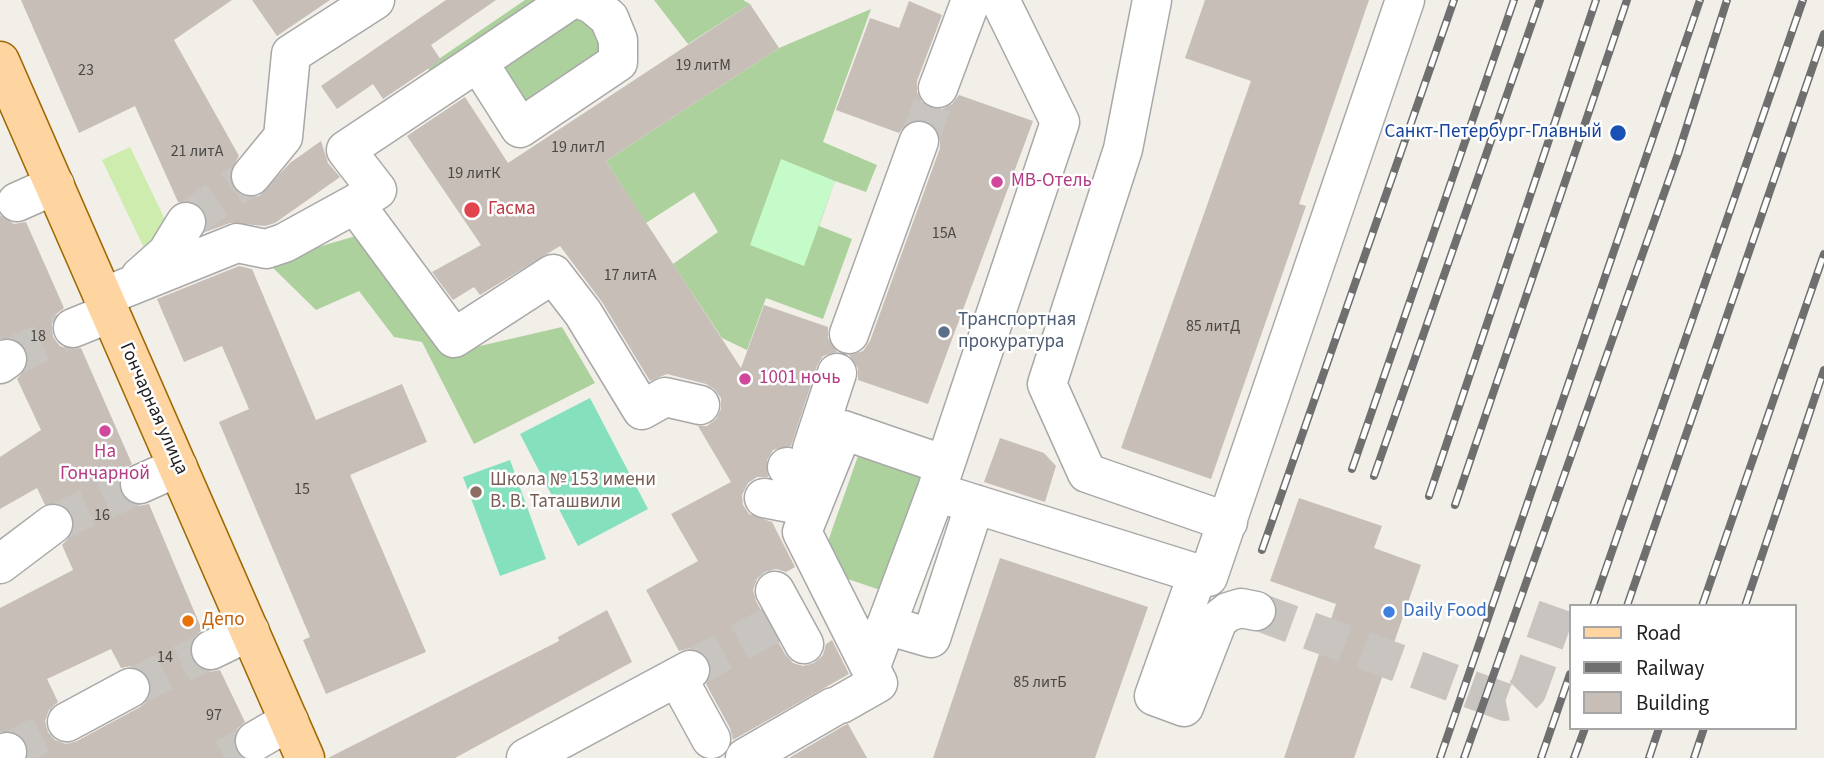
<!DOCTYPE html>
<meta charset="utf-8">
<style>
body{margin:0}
#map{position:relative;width:1824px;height:758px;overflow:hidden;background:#f2eee8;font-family:"Source Sans 3",sans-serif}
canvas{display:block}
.legend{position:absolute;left:1569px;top:604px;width:228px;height:126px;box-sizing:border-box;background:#fff;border:2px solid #a6a6a6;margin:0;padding:9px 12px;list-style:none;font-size:21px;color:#212121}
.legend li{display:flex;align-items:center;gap:14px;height:35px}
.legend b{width:35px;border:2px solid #a6a6a6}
</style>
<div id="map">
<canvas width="1824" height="758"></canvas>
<ul class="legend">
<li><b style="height:9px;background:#fed4a1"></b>Road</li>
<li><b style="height:9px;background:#6f6f6f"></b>Railway</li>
<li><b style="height:19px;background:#c7beb7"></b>Building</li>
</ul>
</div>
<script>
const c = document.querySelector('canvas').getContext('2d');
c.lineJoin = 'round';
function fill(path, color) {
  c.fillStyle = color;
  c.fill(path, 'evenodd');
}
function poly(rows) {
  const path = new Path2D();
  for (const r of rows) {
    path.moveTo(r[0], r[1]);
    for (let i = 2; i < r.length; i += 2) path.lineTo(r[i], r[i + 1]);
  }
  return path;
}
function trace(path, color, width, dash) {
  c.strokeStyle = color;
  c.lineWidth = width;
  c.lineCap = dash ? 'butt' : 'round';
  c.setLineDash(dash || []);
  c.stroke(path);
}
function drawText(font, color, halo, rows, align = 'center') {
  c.font = font + ' "Source Sans 3",sans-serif';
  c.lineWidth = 5;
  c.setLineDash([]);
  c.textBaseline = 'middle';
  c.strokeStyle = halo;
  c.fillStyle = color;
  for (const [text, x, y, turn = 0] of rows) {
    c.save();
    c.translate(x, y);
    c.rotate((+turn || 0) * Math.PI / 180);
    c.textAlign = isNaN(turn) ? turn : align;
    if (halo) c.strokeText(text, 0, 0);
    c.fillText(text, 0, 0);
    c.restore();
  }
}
const grass = poly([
 [130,147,173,236,145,250,102,160]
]);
const forest = poly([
 [525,0,556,0,436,79,427,67],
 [654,0,743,0,750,4,688,44],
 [871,9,823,142,877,165,866,192,835,181,819,226,852,239,823,319,766,298,747,350,722,338,673,264,718,232,694,192,646,223,606,161,779,48],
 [570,11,598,26,602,60,525,112,494,63],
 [366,233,454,352,562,327,595,383,474,444,422,342,394,337,359,291,316,310,267,262],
 [858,456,930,479,886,592,836,575,827,544]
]);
const park = poly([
 [781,159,835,181,804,266,750,245]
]);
const pitch = poly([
 [590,398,648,509,578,546,520,434],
 [510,460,546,559,500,576,463,477]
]);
const building = poly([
 [21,0,232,0,174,40,239,156,230,172,231,184,237,192,247,197,259,196,290,163,321,141,328,163,340,177,275,223,265,226,230,223,205,232,208,222,205,211,197,203,178,202,135,106,79,133],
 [252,0,330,0,277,36],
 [446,0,496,0,431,45,441,60,383,99,373,84,337,109,321,86],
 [1205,0,1369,0,1299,204,1306,206,1211,479,1121,448,1251,81,1185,58],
 [909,1,942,15,917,81,917,92,922,102,931,109,942,109,952,104,959,95,1033,121,928,404,858,380,858,368,849,355,863,351,870,341,940,148,940,137,935,126,926,120,915,120,906,124,899,133,836,110,870,18,899,28],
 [750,4,779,48,606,161,741,368,764,305,828,327,828,338,837,352,823,356,817,366,791,446,773,450,767,460,768,477,757,477,748,483,742,495,743,505,749,514,772,522,795,567,786,572,776,569,765,572,757,579,753,590,756,601,785,654,793,663,803,666,814,663,823,655,826,644,832,640,849,674,733,740,730,728,706,684,712,671,709,659,701,651,691,648,679,651,646,590,698,561,671,514,731,482,698,426,707,426,716,419,721,409,721,398,714,389,706,384,667,374,650,381,602,302,560,246,480,295,474,287,453,300,432,272,481,245,407,136,465,97,508,163],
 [0,215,14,224,26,222,64,308,55,315,52,324,53,337,60,346,69,349,81,348,132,464,122,472,118,482,120,492,128,502,138,506,149,504,202,630,193,638,189,648,191,659,199,668,209,672,220,670,245,722,236,730,233,740,236,751,242,758,27,758,26,742,19,734,0,732,0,608,73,570,62,545,73,533,75,522,71,511,62,504,45,505,37,488,0,509,0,457,41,430,17,379,27,367,29,358,25,347,15,339,0,339],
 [111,649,121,668,131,666,141,669,149,677,152,688,149,699,140,707,77,741,66,744,55,740,48,732,45,721,49,710,58,702,47,679],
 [239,266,252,269,316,420,402,384,427,442,350,475,426,652,326,694,303,640,310,637,219,422,249,409,222,346,184,362,157,299],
 [1000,438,1044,453,1056,466,1045,502,984,482],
 [1299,498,1382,526,1374,548,1421,565,1354,758,1284,758,1336,604,1270,581],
 [1000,558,1148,607,1095,758,933,758],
 [607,610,632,662,455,758,328,758,559,641,558,637],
 [848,724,867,758,789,758,845,725]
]);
const minorTunnel = poly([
 [919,141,938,88],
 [186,222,251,176],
 [7,359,73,328],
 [53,524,140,484],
 [1256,611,1505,702,1519,699,1528,690,1561,597],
 [690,670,773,624],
 [130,688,211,650],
 [7,752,67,722],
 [225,758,255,741]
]);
const minor = poly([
 [570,0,478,62,520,128,618,62,618,40,609,18,592,4,582,0],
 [1152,0,1123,149,1047,384,1087,473,1228,522],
 [938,88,971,0],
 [251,176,283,137,291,54,375,0],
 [17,202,55,185],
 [355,204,454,338,553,274,583,313,642,410,665,397,700,405],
 [140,277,167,253,186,222],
 [103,297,237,243,266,249,284,243,355,204,377,190,346,150,478,62],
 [73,328,110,313],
 [849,334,919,141],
 [0,364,7,359],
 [812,449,837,373],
 [787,467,822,481],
 [140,484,178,467],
 [936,492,1208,577,1405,0],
 [764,498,811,507],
 [0,564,53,524],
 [1198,573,1154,696,1184,707,1218,620,1228,612,1241,608,1256,611],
 [775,591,804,644],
 [886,625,931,638,975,504],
 [211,650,250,631],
 [871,666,936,492,1060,122,1000,0],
 [677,677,711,739],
 [841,704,878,683,802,532,843,430,945,465],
 [67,722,130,688],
 [255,741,289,721],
 [0,756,7,752],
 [526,758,690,670],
 [745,758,833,707]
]);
const major = poly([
 [0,61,305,758]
]);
const rail = poly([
 [1352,469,1514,0],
 [1374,476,1540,0],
 [1429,496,1596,0],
 [1455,505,1627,0],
 [1262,550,1454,0],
 [1593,606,1803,0],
 [1627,606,1824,34],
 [1702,606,1824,254],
 [1745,606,1824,370],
 [1440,758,1700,0],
 [1464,758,1678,154,1727,0],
 [1541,758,1570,674],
 [1574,758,1585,728],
 [1649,758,1659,728],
 [1694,758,1704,728]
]);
const markers = [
 [1618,133,9,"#1a4fb4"],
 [997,182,7,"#d1479c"],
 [472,210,9,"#e0444e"],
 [944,332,7,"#5c6f8a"],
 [745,379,7,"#d1479c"],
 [105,431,7,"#d1479c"],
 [476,492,7,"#8d6e63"],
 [1389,612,7,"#3f7fe0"],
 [188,621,7,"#e8710a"]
];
const numberNames = [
 ["19 литМ",703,66],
 ["23",86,71],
 ["19 литЛ",578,148],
 ["21 литА",197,152],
 ["19 литК",474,174],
 ["15А",944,234],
 ["17 литА",630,276],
 ["85 литД",1213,327],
 ["18",38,337],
 ["15",302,490],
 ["16",102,516],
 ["14",165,658],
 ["85 литБ",1040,683],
 ["97",214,716]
];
const transitNames = [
 ["Санкт-Петербург-Главный",1602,133]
];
const hotelNames = [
 ["МВ-Отель",1011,182],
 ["1001 ночь",759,379],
 ["На",105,453,"center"],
 ["Гончарной",105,475,"center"]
];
const healthNames = [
 ["Гасма",488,210]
];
const serviceNames = [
 ["Транспортная",958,321],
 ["прокуратура",958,343]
];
const streetNames = [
 ["Гончарная улица",153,409,66]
];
const educationNames = [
 ["Школа № 153 имени",490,481],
 ["В. В. Таташвили",490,503]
];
const shopNames = [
 ["Daily Food",1403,612]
];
const foodNames = [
 ["Депо",202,621]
];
fill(grass, '#cdecae');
fill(forest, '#acd19c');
fill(park, '#c5fbc9');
fill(pitch, '#85e1bd');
fill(building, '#c7beb7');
trace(minorTunnel, '#c8c5c0', 38, [38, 19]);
trace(minor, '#a8a8a8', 41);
trace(major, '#9e6800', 41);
trace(minor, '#fff', 38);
trace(major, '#fed4a1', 38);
trace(rail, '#6f6f6f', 8);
trace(rail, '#fff', 5, [16]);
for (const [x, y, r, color] of markers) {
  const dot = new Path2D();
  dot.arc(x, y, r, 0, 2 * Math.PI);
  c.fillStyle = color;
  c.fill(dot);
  trace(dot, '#fff', 2.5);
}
drawText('16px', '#4a4846', null, numberNames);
drawText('19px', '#164399', '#fff', transitNames, 'right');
drawText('19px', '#b23c85', '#fff', hotelNames, 'left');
drawText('19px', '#be3a42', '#fff', healthNames, 'left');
drawText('19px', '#4e5e75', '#fff', serviceNames, 'left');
drawText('19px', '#212121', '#fff', streetNames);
drawText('19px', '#785e54', '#fff', educationNames, 'left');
drawText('19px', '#366cbe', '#fff', shopNames, 'left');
drawText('19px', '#c56008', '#fff', foodNames, 'left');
</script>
